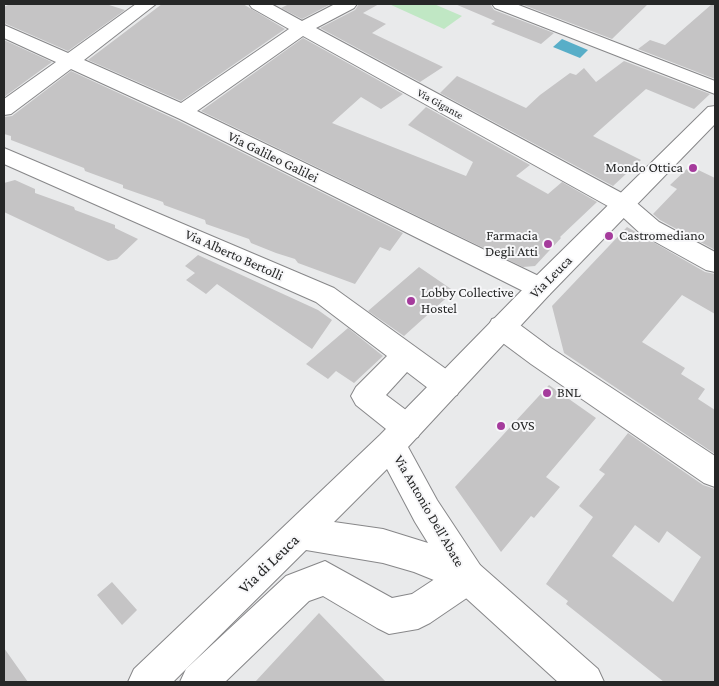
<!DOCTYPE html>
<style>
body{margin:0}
#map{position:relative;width:719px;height:686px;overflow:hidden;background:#e9eaeb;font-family:"Crimson Pro",serif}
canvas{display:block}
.frame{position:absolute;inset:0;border:5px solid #262727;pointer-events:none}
</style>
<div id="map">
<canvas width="719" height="686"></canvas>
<div class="frame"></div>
</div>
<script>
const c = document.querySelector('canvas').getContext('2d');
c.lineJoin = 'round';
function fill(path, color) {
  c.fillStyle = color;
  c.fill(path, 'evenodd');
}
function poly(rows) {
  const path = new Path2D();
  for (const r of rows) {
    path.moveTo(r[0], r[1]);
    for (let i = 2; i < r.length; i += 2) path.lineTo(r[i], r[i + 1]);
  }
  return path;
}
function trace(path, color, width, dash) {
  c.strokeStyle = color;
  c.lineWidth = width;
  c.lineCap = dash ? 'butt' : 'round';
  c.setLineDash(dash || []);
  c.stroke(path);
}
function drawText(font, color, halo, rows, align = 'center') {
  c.font = font + ' "Crimson Pro",serif';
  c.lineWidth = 4;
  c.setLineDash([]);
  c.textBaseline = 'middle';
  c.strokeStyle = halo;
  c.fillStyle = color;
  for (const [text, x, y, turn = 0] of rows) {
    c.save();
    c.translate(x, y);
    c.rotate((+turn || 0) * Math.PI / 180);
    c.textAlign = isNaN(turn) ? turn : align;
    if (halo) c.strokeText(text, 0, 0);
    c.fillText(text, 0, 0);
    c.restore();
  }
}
const green = poly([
 [389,4,434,4,462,16,444,29]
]);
const water = poly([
 [562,39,588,50,580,58,553,47]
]);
const building = poly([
 [10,4,106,4,125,10,68,51,4,23,4,7],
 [162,4,243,4,285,29,181,101,88,60],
 [289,4,331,4,302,19,281,8],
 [359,4,379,4,363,13,386,24,372,33,443,67,420,82,320,28,355,10],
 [455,4,490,4,494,10,554,33,541,44,491,24,495,21],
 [521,4,648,4,612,39],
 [712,4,715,4,715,79,638,49,650,40,665,45],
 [303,38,403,94,381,109,361,97,332,123,466,176,473,162,408,125,426,107,530,165,516,176,548,194,562,182,597,202,560,237,561,238,535,266,523,267,201,111],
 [4,40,52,62,4,97],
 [624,61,710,94,694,109,646,89,593,136,641,160,613,186,440,93,457,76,526,108,540,95,570,73,576,75,584,68,596,82],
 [71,71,179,121,403,233,390,251,380,247,355,284,298,263,295,259,276,253,251,243,249,239,206,224,205,220,164,205,163,202,123,188,123,185,85,171,84,168,11,140,11,136,4,134,4,117,12,116],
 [690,166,715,178,715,250,660,220,653,214,677,189,670,185],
 [15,180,35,189,35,193,74,207,75,210,115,225,115,228,138,239,117,259,108,261,4,212,4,183],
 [627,227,705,272,715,274,715,314,682,295,642,342,685,368,681,374,705,389,698,399,715,410,715,454,564,353,552,306],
 [198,255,318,310,332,320,312,349,217,284,206,294,186,280,195,273,185,266],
 [419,267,454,291,404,336,368,311],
 [348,328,383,356,354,383,336,371,328,379,306,364],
 [549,385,596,418,546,477,560,487,534,518,531,516,501,552,455,487],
 [628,433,703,485,715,489,715,682,664,682,566,604,568,601,546,584,593,517,579,506,605,474,599,470],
 [635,525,659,543,667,531,701,557,673,602,612,556],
 [112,582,137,610,122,625,97,595],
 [319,613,386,682,255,682],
 [4,648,28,682,4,682]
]);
const minor = poly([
 [136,4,156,4,84,60,181,103,289,29,252,8,249,4,271,4,302,21,335,4,357,4,354,8,316,28,631,198,659,222,715,252,715,272,706,270,641,234,615,210,303,36,197,111,549,281,553,288,549,295,540,298,531,295,180,119,71,69,11,114,4,115,4,99,56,62,4,38,4,25,68,53,136,4],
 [492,4,516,4,715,81,715,94,495,8,492,4],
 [4,148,334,288,457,377,461,386,457,395,447,398,437,395,407,372,386,395,418,419,422,428,418,437,407,441,396,437,356,405,351,396,356,387,387,356,316,302,4,164,4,148],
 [502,316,512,319,551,348,715,456,715,487,704,483,531,364,492,335,488,327,492,319,502,316],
 [468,560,480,565,485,577,480,589,430,623,418,629,389,634,377,628,323,596,309,601,225,682,180,682,186,669,286,576,325,561,392,598,412,594,456,565,468,560]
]);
const major = poly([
 [715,106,715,124,549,295,408,447,437,500,480,565,598,669,604,682,558,682,456,589,414,572,383,563,306,550,173,682,128,682,134,669,380,435,531,281,708,107,715,106],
 [387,469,415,522,428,543,383,529,334,522,387,469]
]);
const markers = [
 [693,168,5,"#a53b9c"],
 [609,236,5,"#a53b9c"],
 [548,244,5,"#a53b9c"],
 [411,301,5,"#a53b9c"],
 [547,393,5,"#a53b9c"],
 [501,426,5,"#a53b9c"]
];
const farStreetnames = [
 ["Via Gigante",440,104,29]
];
const streetNames = [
 ["Via Galileo Galilei",273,157,26],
 ["Via Alberto Bertolli",234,255,24],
 ["Via Leuca",551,277,-45],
 ["Via Antonio Dell'Abate",429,511,60]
];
const poiNames = [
 ["Mondo Ottica",683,168,"right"],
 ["Farmacia",538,236,"right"],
 ["Degli Atti",538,252,"right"],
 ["Castromediano",619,236],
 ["Lobby Collective",421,293],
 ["Hostel",421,309],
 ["BNL",557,393],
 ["OVS",511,426]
];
const nearStreetnames = [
 ["Via di Leuca",269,564,-44]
];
fill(green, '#c0e7c4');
fill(water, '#58aec8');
fill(building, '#c5c4c5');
trace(minor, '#878789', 2);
trace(major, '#878789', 2);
fill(minor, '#fff');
fill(major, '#fff');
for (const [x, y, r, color] of markers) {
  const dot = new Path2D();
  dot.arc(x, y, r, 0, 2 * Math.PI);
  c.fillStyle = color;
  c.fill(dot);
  trace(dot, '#f7f7f9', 2);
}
drawText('11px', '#262727', '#f7f7f9', farStreetnames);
drawText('14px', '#262727', '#f7f7f9', streetNames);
drawText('14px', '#262727', '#f7f7f9', poiNames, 'left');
drawText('16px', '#262727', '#f7f7f9', nearStreetnames);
</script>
